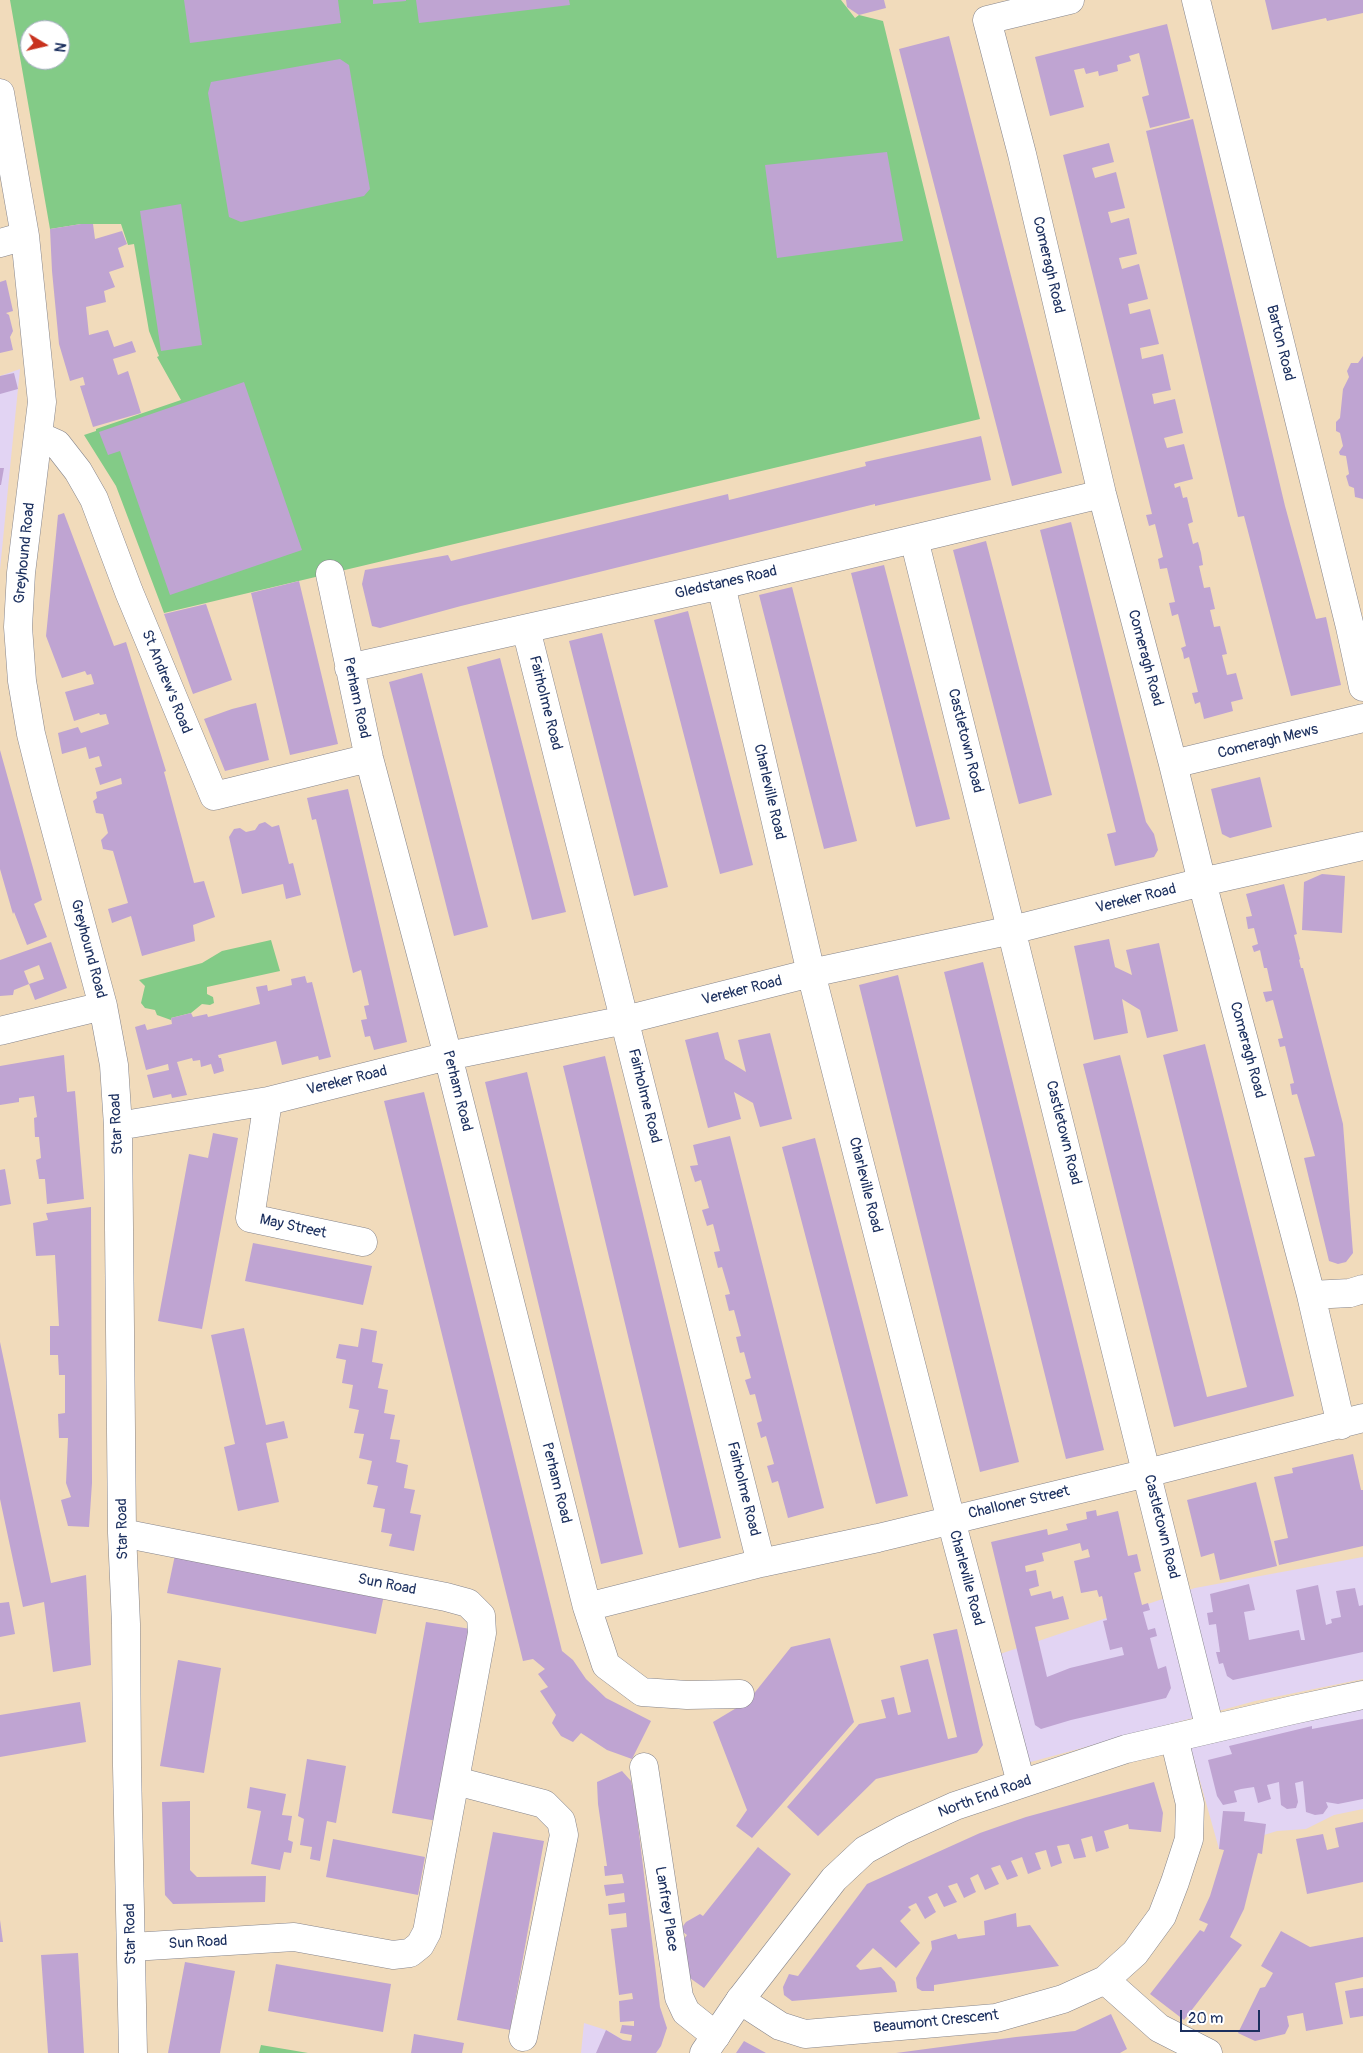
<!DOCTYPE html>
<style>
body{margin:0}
#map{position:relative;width:1363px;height:2053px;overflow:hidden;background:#f1dbbb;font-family:Pangolin,sans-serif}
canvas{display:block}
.north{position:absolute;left:20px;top:20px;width:50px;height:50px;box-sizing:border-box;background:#fff;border:1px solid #a4acbf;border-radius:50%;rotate:99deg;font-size:14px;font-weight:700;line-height:20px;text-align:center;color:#1b2f5e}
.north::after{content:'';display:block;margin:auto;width:18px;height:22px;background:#c8321e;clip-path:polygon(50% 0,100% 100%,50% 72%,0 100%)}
.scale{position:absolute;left:1180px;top:2010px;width:80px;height:22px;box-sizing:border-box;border:2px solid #1b2f5e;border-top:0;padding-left:6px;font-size:15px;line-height:18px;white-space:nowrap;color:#1b2f5e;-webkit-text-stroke:4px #fff;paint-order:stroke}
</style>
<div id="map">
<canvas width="1363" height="2053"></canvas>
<div class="north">N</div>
<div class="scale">20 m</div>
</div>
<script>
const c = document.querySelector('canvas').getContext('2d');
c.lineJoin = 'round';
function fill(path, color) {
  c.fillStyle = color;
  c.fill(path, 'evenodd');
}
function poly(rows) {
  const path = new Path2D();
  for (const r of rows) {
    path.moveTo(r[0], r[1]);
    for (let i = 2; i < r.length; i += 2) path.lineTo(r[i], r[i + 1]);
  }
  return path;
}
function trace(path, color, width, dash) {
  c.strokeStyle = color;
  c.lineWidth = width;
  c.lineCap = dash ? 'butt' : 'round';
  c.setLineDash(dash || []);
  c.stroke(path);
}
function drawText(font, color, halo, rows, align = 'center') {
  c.font = font + ' Pangolin,sans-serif';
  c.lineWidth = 5;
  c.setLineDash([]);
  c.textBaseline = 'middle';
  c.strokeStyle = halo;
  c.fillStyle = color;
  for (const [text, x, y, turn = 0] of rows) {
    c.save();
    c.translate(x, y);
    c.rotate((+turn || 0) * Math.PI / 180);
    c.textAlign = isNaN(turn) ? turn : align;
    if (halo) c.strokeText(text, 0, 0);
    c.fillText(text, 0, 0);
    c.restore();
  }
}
const built = poly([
 [20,369,11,458,0,570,0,376],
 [1363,1557,1363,1679,1255,1701,1027,1763,1000,1654,1195,1588],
 [1363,1701,1363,1809,1334,1815,1306,1829,1277,1831,1219,1849,1191,1749,1203,1736],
 [584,2023,606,2030,623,2040,661,2046,656,2053,581,2053]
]);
const green = poly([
 [10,0,841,0,855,18,859,15,883,21,980,419,164,613,116,486,84,435,96,431,96,429,181,400,157,357,159,356,149,331,134,244,128,245,121,224,81,224,50,229],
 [30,30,60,30,60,60,30,60],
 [271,940,280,971,207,987,207,994,213,997,214,1003,210,1005,202,1004,191,1013,171,1018,171,1020,157,1015,155,1010,145,1008,141,1003,145,986,139,980,202,963,222,951],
 [261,2045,308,2053,259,2053]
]);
const building = poly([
 [184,0,338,0,341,23,190,43],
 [373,0,406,0,406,1,373,4],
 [416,0,569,0,570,5,419,23],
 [846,0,884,0,886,8,859,15,847,7],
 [1265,0,1363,0,1363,13,1327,21,1326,18,1272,30],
 [1167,24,1190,118,1150,128,1142,97,1149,95,1139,53,1129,56,1131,61,1117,65,1118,71,1099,76,1098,71,1086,74,1084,68,1074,70,1084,107,1050,116,1035,57],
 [949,36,1062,473,1012,486,899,49],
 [340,59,349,65,370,189,364,196,241,222,229,217,208,93,211,82],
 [1193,119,1285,506,1316,619,1326,617,1341,685,1291,696,1244,516,1238,517,1146,131],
 [1109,143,1114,162,1092,168,1095,178,1116,172,1125,208,1108,212,1111,223,1129,218,1137,254,1119,258,1120,262,1122,269,1139,264,1148,299,1128,304,1130,314,1150,309,1159,344,1140,348,1142,359,1163,354,1171,390,1152,394,1153,398,1154,404,1175,399,1183,433,1164,438,1167,448,1184,444,1193,479,1174,484,1175,488,1180,486,1183,498,1187,497,1193,522,1188,524,1193,544,1198,542,1201,553,1203,565,1199,566,1204,588,1210,587,1215,609,1210,610,1214,627,1220,626,1227,654,1222,655,1227,675,1236,673,1243,699,1231,702,1233,711,1204,719,1200,702,1195,704,1192,693,1198,692,1189,657,1184,659,1183,653,1181,648,1186,646,1178,614,1172,616,1169,603,1175,602,1167,568,1160,569,1158,559,1163,557,1155,524,1149,526,1146,515,1152,514,1063,155],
 [887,152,903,241,777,258,765,165],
 [181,204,202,345,161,351,140,211],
 [81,224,93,224,95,239,122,231,127,244,118,248,124,267,109,272,115,287,104,291,106,302,86,307,89,335,108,330,114,347,132,341,136,352,113,359,118,375,128,371,141,413,93,427,80,386,85,385,83,377,70,381,59,344,52,271,50,229],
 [6,280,13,311,6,313,9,315,13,331,10,337,13,350,0,353,0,282],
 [1363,356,1363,499,1355,497,1354,488,1349,486,1346,476,1349,474,1346,456,1340,455,1339,452,1343,446,1340,433,1336,431,1336,422,1340,418,1343,389,1349,377,1347,371,1351,363,1358,363],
 [14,373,18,389,0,394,0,376],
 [244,382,302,550,170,595,120,451,108,455,99,432],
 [981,436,991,480,875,506,875,504,461,606,380,628,372,626,362,584,365,570,448,555,451,561,728,494,729,500,866,466,865,462],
 [0,468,4,468,1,485,0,485],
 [64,513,114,646,126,642,166,771,164,772,194,883,204,881,215,917,193,925,195,941,142,956,131,916,112,923,108,909,128,903,113,851,103,849,101,840,108,833,103,814,96,813,93,801,97,798,96,792,122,784,121,778,100,785,95,768,102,766,99,756,89,759,86,747,62,754,58,733,78,727,81,733,109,724,106,714,100,715,99,713,74,721,65,692,94,684,92,677,91,674,87,675,85,671,62,678,46,636,58,515],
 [1071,522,1146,822,1154,834,1158,850,1154,857,1115,866,1107,834,1116,832,1040,530],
 [986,541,1052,795,1019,804,953,550],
 [884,565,950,819,916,827,851,573],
 [299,581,338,744,290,755,251,593],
 [792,587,857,841,824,849,759,595],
 [206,604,232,680,193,694,164,614],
 [688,611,753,865,720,874,654,620],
 [602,633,668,887,634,896,569,641],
 [500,658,566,912,532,920,467,667],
 [422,673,488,927,454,936,389,682],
 [256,703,269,760,225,771,204,719,232,709],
 [0,750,42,900,34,904,47,937,27,945,14,912,13,914,0,869],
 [1260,777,1272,827,1230,838,1222,834,1211,789],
 [348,789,407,1042,374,1050,370,1036,365,1037,361,1020,367,1019,364,1006,369,1005,361,970,353,973,316,819,312,820,307,798],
 [265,822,272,827,279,825,289,864,293,863,301,895,286,899,283,884,242,894,229,837,234,829,240,828,246,832,255,830,259,824],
 [1322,874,1345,876,1342,933,1302,930,1304,882],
 [1284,884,1297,934,1294,935,1300,959,1299,960,1301,968,1303,968,1343,1124,1353,1253,1346,1262,1338,1264,1329,1261,1304,1158,1315,1156,1297,1094,1292,1095,1290,1084,1294,1083,1285,1046,1280,1047,1278,1039,1283,1038,1273,1000,1266,1002,1263,992,1272,991,1267,968,1264,968,1260,950,1254,952,1252,946,1258,944,1254,928,1248,929,1246,917,1252,916,1246,894],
 [1109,939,1115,967,1132,975,1126,950,1159,943,1178,1031,1147,1038,1140,1010,1122,999,1128,1033,1094,1040,1074,946],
 [51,942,67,988,35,1000,29,984,44,979,39,965,24,971,29,984,14,990,13,995,0,996,0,960],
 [983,962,1104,1450,1066,1459,944,972],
 [898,975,1019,1462,980,1472,859,985],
 [305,976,307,983,312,982,331,1057,319,1060,318,1056,282,1065,276,1041,218,1055,219,1058,221,1058,224,1071,214,1074,211,1064,201,1067,200,1060,193,1061,192,1058,177,1062,187,1095,172,1098,171,1094,153,1098,147,1075,169,1070,168,1064,146,1070,135,1027,145,1024,147,1030,172,1024,171,1018,191,1013,193,1017,207,1014,208,1017,260,1004,256,987,267,985,268,991,292,985,291,979],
 [718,1032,725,1059,746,1072,738,1040,770,1033,792,1119,760,1127,753,1103,734,1092,741,1119,708,1128,685,1040],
 [1205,1044,1294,1396,1174,1427,1083,1064,1120,1055,1207,1397,1247,1387,1163,1055],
 [64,1055,67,1092,75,1091,84,1199,47,1204,45,1179,39,1179,36,1160,41,1158,39,1137,35,1137,34,1118,37,1117,34,1096,19,1098,19,1102,0,1105,0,1066],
 [605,1056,721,1538,679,1548,563,1066],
 [527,1072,643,1554,601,1564,485,1082],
 [424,1092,562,1651,573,1660,586,1679,606,1698,651,1721,632,1759,607,1750,581,1733,573,1742,561,1736,552,1723,556,1715,540,1691,548,1687,538,1674,545,1669,533,1659,523,1661,384,1101],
 [213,1133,238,1138,202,1329,158,1321,189,1154,208,1158],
 [730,1136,824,1508,788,1518,778,1481,772,1483,767,1466,774,1464,766,1436,761,1438,757,1423,762,1421,755,1394,750,1395,745,1380,751,1378,744,1352,740,1353,736,1337,741,1336,734,1310,729,1311,725,1295,730,1294,722,1267,718,1268,714,1252,720,1251,713,1224,707,1226,702,1210,709,1208,701,1180,695,1182,690,1166,698,1165,693,1145],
 [815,1138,908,1496,876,1504,782,1147],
 [5,1169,11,1204,0,1206,0,1170],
 [91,1207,92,1483,89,1527,68,1526,61,1500,71,1497,66,1483,68,1438,59,1438,58,1414,65,1413,65,1375,59,1375,58,1355,50,1355,50,1326,59,1326,55,1255,36,1256,33,1223,48,1220,46,1213],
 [253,1243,372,1266,363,1305,245,1281],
 [244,1328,266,1425,284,1421,288,1438,266,1443,279,1502,238,1511,224,1447,235,1444,211,1335],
 [361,1328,377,1331,372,1362,383,1364,378,1388,388,1390,384,1413,395,1415,390,1439,400,1440,396,1462,408,1465,404,1488,415,1490,410,1513,421,1515,414,1551,389,1546,392,1534,381,1532,385,1509,373,1507,378,1486,367,1484,372,1461,359,1458,364,1434,354,1433,359,1410,349,1408,353,1385,342,1383,346,1360,336,1358,339,1344,358,1347],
 [0,1342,51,1583,86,1575,91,1665,53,1672,44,1602,23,1607,0,1499],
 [1353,1454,1361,1490,1363,1490,1363,1546,1279,1565,1274,1541,1288,1538,1274,1477,1293,1473,1292,1468],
 [1256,1482,1277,1566,1220,1580,1214,1553,1201,1557,1187,1500],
 [1096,1510,1097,1516,1118,1511,1128,1556,1137,1554,1141,1571,1134,1573,1142,1605,1148,1603,1150,1610,1143,1612,1148,1630,1155,1628,1157,1636,1150,1638,1154,1654,1158,1669,1166,1666,1171,1688,1166,1698,1071,1720,1041,1729,1035,1725,991,1542,1047,1529,1048,1535,1068,1530,1066,1524,1087,1519,1086,1512],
 [1080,1543,1082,1551,1088,1549,1090,1557,1074,1561,1081,1593,1097,1590,1099,1597,1102,1596,1107,1620,1103,1621,1110,1650,1122,1647,1124,1655,1070,1668,1047,1677,1035,1627,1069,1619,1063,1596,1053,1599,1051,1591,1031,1596,1029,1589,1039,1586,1036,1570,1026,1572,1025,1566,1044,1561,1042,1553],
 [175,1555,384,1595,376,1634,167,1593],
 [1249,1584,1255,1610,1244,1612,1249,1640,1299,1630,1301,1640,1305,1640,1296,1590,1318,1585,1326,1625,1332,1623,1331,1619,1341,1617,1336,1591,1355,1588,1359,1606,1363,1605,1363,1652,1233,1680,1227,1676,1223,1663,1219,1664,1216,1652,1220,1652,1216,1624,1209,1625,1207,1613,1213,1612,1210,1594],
 [9,1602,15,1634,0,1637,0,1603],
 [426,1622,471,1629,437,1821,392,1813],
 [957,1629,983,1745,977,1753,876,1779,818,1836,787,1807,859,1724,886,1718,881,1700,894,1697,898,1715,911,1712,900,1666,928,1659,948,1739,957,1737,933,1634],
 [830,1638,854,1722,752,1838,736,1826,747,1810,713,1722,748,1701,791,1647],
 [178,1660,221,1668,204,1773,160,1766],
 [80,1702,86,1742,0,1757,0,1715],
 [1363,1719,1363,1799,1338,1804,1326,1802,1328,1807,1323,1814,1315,1815,1306,1812,1303,1781,1295,1783,1298,1802,1296,1808,1287,1809,1281,1805,1279,1782,1267,1785,1271,1799,1258,1803,1254,1787,1241,1789,1234,1791,1237,1802,1223,1805,1217,1796,1208,1760,1232,1754,1229,1746,1312,1726,1312,1729],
 [307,1759,346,1766,336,1823,327,1821,320,1861,310,1859,312,1847,300,1845,304,1819,298,1816],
 [622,1771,631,1781,635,1800,660,2007,667,2028,661,2046,656,2053,596,2053,606,2030,623,2040,631,2041,632,2035,620,2033,622,2025,634,2026,634,2021,620,2022,619,2001,633,1999,632,1993,619,1995,611,1929,627,1927,626,1913,609,1915,608,1904,625,1902,624,1893,606,1896,604,1885,624,1883,622,1874,605,1876,604,1866,607,1866,598,1804,597,1782],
 [1154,1782,1163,1813,1161,1832,1129,1829,1128,1824,1104,1831,1109,1848,1096,1852,1092,1836,1081,1839,1086,1857,1074,1859,1069,1844,1057,1846,1062,1863,1051,1867,1046,1850,1035,1853,1041,1869,1028,1874,1022,1857,1011,1861,1018,1876,1007,1880,1000,1865,991,1868,999,1884,985,1890,978,1874,970,1878,976,1892,964,1898,957,1883,948,1886,957,1902,944,1907,937,1893,928,1897,936,1912,925,1919,916,1903,908,1907,911,1910,900,1921,920,1943,896,1968,873,1948,856,1966,860,1970,881,1967,895,1982,897,1992,792,2001,784,1995,783,1987,789,1974,798,1976,867,1884,980,1833,1026,1817],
 [250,1787,286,1794,282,1815,292,1816,288,1840,293,1842,291,1853,284,1852,280,1870,251,1864,261,1811,247,1808],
 [190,1801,190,1870,197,1877,266,1876,265,1902,173,1904,165,1895,162,1802],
 [1223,1811,1245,1812,1244,1821,1266,1824,1262,1854,1258,1853,1244,1909,1230,1937,1242,1945,1184,2020,1150,1994,1200,1930,1204,1932,1208,1924,1199,1920,1210,1896,1224,1850,1219,1849],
 [1363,1822,1363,1882,1307,1894,1296,1839,1323,1834,1327,1850,1339,1847,1335,1828],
 [493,1832,544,1841,510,2030,457,2020],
 [333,1839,425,1857,418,1895,326,1877],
 [758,1847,791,1874,704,1988,680,1971,678,1947,687,1935,680,1930,686,1922,700,1914,703,1916],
 [1016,1913,1017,1927,1030,1925,1059,1966,934,1985,934,1991,922,1991,917,1988,916,1978,932,1949,931,1941,956,1934,958,1939,985,1935,984,1921],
 [0,1920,3,1942,0,1942],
 [1281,1931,1310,1947,1363,1937,1363,1977,1335,1983,1343,2024,1306,2031,1303,2013,1287,2016,1289,2026,1285,2034,1255,2041,1238,2033,1260,1988,1265,1987,1273,1973,1261,1966],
 [78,1953,84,2053,48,2053,41,1955],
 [185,1962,235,1971,220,2053,168,2053],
 [276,1964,391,1984,383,2032,268,2011],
 [1363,1988,1363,2016,1350,2018,1345,1991],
 [1111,2014,1127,2049,1120,2053,896,2053,1016,2037,1075,2031],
 [414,2034,464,2043,462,2053,411,2053],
 [744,2041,766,2053,736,2053]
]);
const minor = poly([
 [1070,0,987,20,1022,154,1102,494,1173,764,1202,882,1311,1295,1341,1425],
 [1196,0,1350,627,1363,687],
 [0,93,25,236,42,402,21,573,18,627,22,681,31,734,44,786,103,1006,114,1065,118,1126,122,1533,126,1624,127,1766,133,2053],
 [0,243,25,236],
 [39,436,57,444,78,471,94,499,129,592,214,796,369,758],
 [914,539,1210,1729],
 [330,574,369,758,448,1056,587,1607,606,1665,642,1692,687,1695,740,1694],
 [721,585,811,973,951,1520,1021,1783],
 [526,629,761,1563],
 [349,668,721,585,1102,494],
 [1173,764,1363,718],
 [0,1031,103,1006],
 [268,1101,250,1218,363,1242],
 [118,1126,268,1101,448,1056,625,1020,811,973,1012,930,1202,882,1363,846],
 [1311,1295,1350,1293,1363,1289],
 [122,1533,446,1597,468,1603,481,1616,482,1633,427,1932,420,1945,410,1953,393,1955,294,1937,132,1947],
 [587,1607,761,1563,878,1538,1147,1473,1363,1418],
 [644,1767,679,1997,686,2012,716,2036],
 [456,1781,544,1804,561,1821,564,1835,523,2037],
 [1105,1980,1159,2028,1208,2053],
 [740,2000,780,2026,805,2034,996,2018,1063,1999,1105,1980,1135,1953,1162,1916,1175,1882,1189,1839,1190,1804,1174,1738]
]);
const major = poly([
 [704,2053,740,2000,834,1879,865,1850,902,1830,955,1806,1126,1749,1293,1710,1363,1695]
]);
const streetNames = [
 ["Comeragh Road",1048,265,77],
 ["Barton Road",1280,343,76],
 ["Greyhound Road",25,553,-84],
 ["Gledstanes Road",726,583,-13],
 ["Comeragh Road",1145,658,75],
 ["St Andrew's Road",166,682,68],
 ["Perham Road",356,698,78],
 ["Fairholme Road",545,703,76],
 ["Castletown Road",965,741,76],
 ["Comeragh Mews",1268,742,-14],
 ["Charleville Road",769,792,77],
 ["Vereker Road",1136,899,-14],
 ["Greyhound Road",88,949,75],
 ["Vereker Road",742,991,-14],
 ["Comeragh Road",1247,1050,75],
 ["Vereker Road",347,1081,-14],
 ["Perham Road",457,1091,76],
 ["Fairholme Road",644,1096,76],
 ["Star Road",117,1124,-93],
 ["Castletown Road",1063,1133,76],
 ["Charleville Road",865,1185,76],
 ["May Street",293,1227,12],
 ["Perham Road",556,1483,76],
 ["Fairholme Road",743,1489,76],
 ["Challoner Street",1019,1503,-13],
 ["Castletown Road",1161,1527,76],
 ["Star Road",123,1529,-91],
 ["Charleville Road",966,1578,75],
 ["Sun Road",387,1585,11],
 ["North End Road",985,1797,-20],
 ["Lanfrey Place",666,1909,81],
 ["Star Road",131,1934,-91],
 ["Sun Road",198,1943,-3],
 ["Beaumont Crescent",936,2022,-6]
];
fill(built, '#e2d4f3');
fill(green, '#83cb87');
fill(building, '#bfa4d2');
trace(minor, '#86858c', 29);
trace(major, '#86858c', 29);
trace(minor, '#fff', 28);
trace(major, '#fff', 28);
drawText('15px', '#1b2f5e', '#fff', streetNames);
</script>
